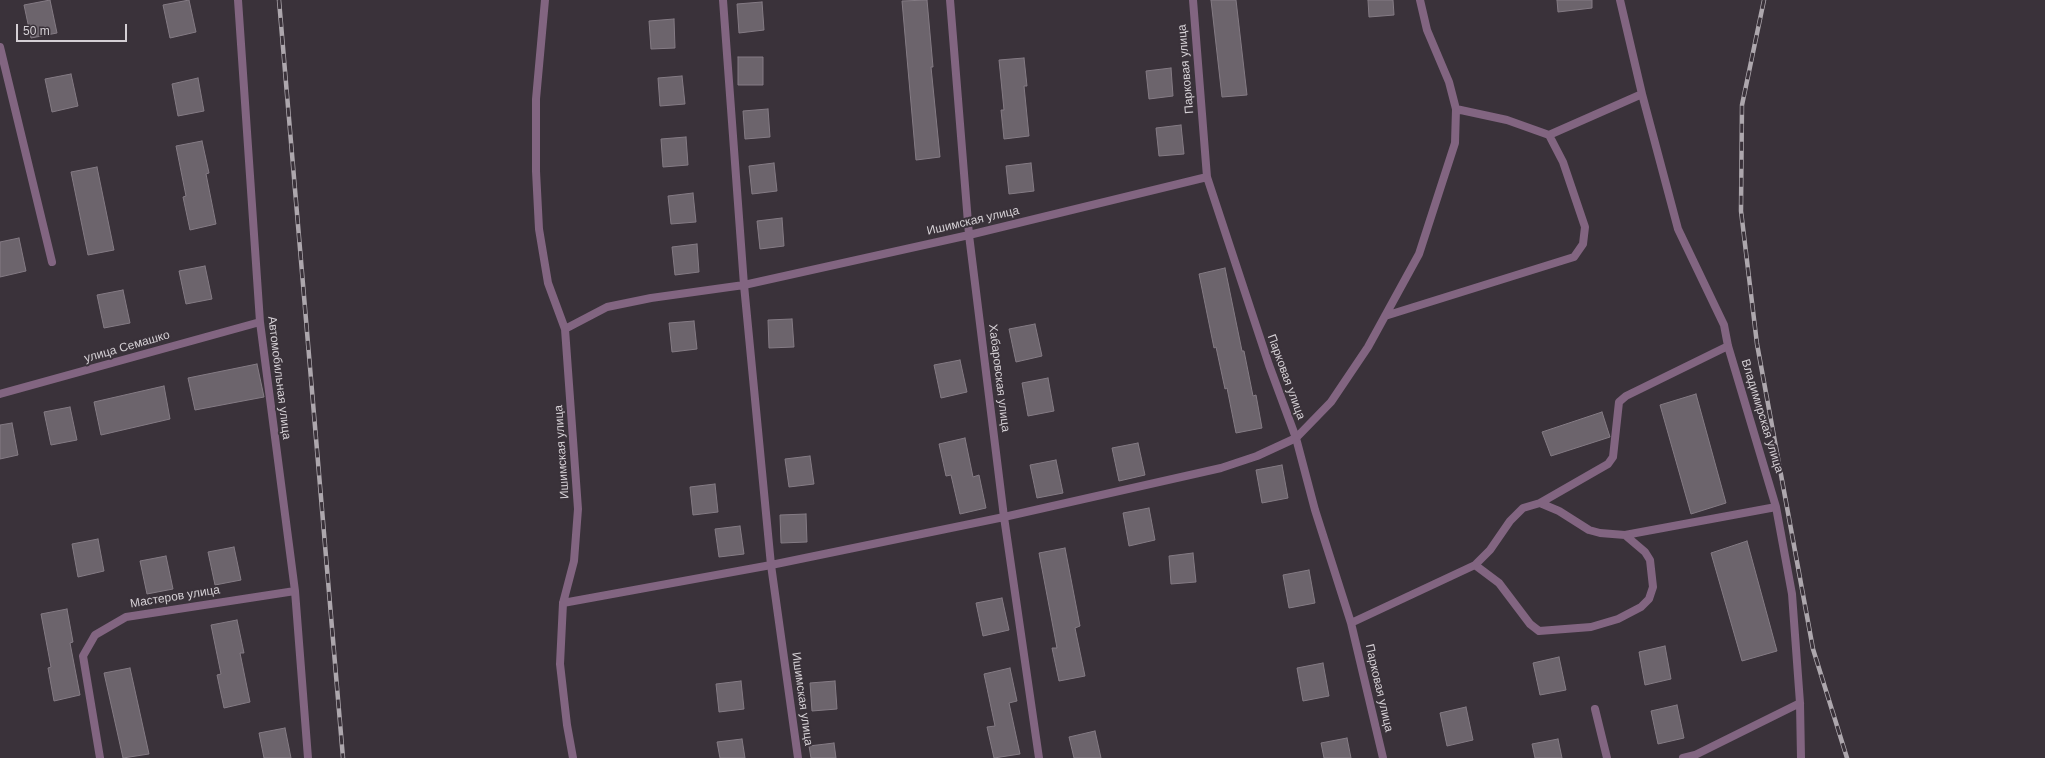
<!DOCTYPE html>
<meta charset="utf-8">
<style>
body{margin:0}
#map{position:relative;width:2045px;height:758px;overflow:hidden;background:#3a323a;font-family:Helvetica,sans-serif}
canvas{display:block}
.scale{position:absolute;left:16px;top:24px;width:111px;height:18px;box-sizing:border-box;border:2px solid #d5d0d5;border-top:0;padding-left:5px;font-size:12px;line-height:14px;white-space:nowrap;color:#d5d0d5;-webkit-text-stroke:3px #3a323a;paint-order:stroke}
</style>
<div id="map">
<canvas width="2045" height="758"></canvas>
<div class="scale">50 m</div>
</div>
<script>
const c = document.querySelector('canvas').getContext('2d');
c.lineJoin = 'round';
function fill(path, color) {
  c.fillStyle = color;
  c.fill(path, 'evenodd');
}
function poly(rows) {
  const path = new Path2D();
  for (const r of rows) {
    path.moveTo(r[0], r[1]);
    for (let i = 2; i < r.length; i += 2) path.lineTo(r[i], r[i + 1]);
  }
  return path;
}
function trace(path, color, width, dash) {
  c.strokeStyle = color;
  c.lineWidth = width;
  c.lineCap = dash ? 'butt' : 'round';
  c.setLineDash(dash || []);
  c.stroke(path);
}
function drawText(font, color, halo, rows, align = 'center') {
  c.font = font + ' Helvetica,sans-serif';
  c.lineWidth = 4;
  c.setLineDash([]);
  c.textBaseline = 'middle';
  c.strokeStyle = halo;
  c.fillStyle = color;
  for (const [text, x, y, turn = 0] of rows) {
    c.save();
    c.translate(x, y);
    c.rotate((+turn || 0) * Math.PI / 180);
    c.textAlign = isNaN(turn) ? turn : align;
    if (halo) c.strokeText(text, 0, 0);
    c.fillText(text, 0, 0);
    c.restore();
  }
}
const building = poly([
 [50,0,57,33,31,38,24,5,50,0],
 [189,0,196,32,170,38,163,5,189,0],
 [927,0,933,67,931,67,940,157,916,160,902,1,927,0],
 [1211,0,1236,0,1247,95,1222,97,1211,0],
 [1368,0,1393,0,1394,15,1369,17,1368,0],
 [1557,0,1592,0,1592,8,1558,12,1557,0],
 [762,2,764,30,739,33,737,4,762,2],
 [674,19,675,48,651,49,649,21,674,19],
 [738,57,763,57,763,85,738,85,738,57],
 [1024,58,1027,86,1024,86,1029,136,1004,139,1001,110,1004,110,999,60,1024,58],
 [1171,68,1173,96,1149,99,1146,71,1171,68],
 [71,74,78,106,52,112,45,79,71,74],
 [682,76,685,104,660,106,658,78,682,76],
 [198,78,204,111,178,116,172,84,198,78],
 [768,109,770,137,745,139,743,111,768,109],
 [1181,125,1184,154,1159,156,1156,128,1181,125],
 [686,137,688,165,663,167,661,139,686,137],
 [202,141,209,173,206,174,216,224,190,230,183,197,186,196,176,146,202,141],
 [774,163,777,191,752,194,749,166,774,163],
 [1031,163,1034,191,1009,194,1006,166,1031,163],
 [97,167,114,250,88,255,71,172,97,167],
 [693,193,696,222,671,224,668,196,693,193],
 [782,218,784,246,760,249,757,221,782,218],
 [19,238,26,271,0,277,0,242,19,238],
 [697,244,699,272,675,275,672,247,697,244],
 [205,266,212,299,186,304,179,271,205,266],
 [1225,268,1242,351,1244,351,1253,396,1256,395,1262,428,1236,433,1227,388,1225,389,1216,347,1214,348,1199,274,1225,268],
 [123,290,130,323,104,328,97,295,123,290],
 [792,319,794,347,769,348,768,320,792,319],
 [694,321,697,349,672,352,669,323,694,321],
 [1035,324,1042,356,1016,362,1009,329,1035,324],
 [960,360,967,392,941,398,934,365,960,360],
 [257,364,264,397,195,410,188,378,257,364],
 [1048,378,1054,411,1028,416,1022,383,1048,378],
 [164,386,170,419,101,435,94,402,164,386],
 [1696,394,1726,503,1691,514,1660,405,1696,394],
 [70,407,77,440,51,445,44,412,70,407],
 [1602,412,1610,437,1551,456,1542,432,1602,412],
 [12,423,18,455,0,459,0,425,12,423],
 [965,438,973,477,979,475,986,508,960,514,951,475,946,476,939,444,965,438],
 [1138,443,1145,475,1119,481,1112,448,1138,443],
 [810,456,814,484,789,487,785,459,810,456],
 [1056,460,1063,493,1037,498,1030,465,1056,460],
 [1282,465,1288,498,1262,503,1256,470,1282,465],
 [715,484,718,512,693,515,690,487,715,484],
 [1149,508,1155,540,1129,546,1123,513,1149,508],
 [806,514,807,542,781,543,780,515,806,514],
 [740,526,744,554,719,557,715,529,740,526],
 [98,539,104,571,78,577,72,544,98,539],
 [1747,541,1777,651,1742,661,1711,553,1747,541],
 [234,547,241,580,215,585,208,552,234,547],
 [1065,548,1080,626,1075,628,1085,676,1059,681,1052,648,1057,648,1039,553,1065,548],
 [1193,553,1196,582,1171,584,1169,556,1193,553],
 [166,556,173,589,147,594,140,561,166,556],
 [1309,570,1315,603,1289,608,1283,575,1309,570],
 [1002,598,1009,630,983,636,976,603,1002,598],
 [67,609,73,642,70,643,80,695,54,701,48,668,51,667,41,614,67,609],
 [237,620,244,653,240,653,250,702,224,708,217,675,221,674,211,625,237,620],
 [1665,646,1671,679,1645,685,1639,652,1665,646],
 [1559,657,1566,690,1540,695,1533,663,1559,657],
 [1323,663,1329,696,1303,701,1297,668,1323,663],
 [130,668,149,754,123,758,104,673,130,668],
 [1010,668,1017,701,1009,703,1020,754,994,758,987,727,995,726,984,674,1010,668],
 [741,681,744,709,719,712,716,684,741,681],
 [835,681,837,709,812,711,810,683,835,681],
 [1677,705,1684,738,1658,744,1651,711,1677,705],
 [1466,707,1473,740,1447,746,1440,713,1466,707],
 [285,728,291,758,264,758,259,733,285,728],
 [1095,731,1101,758,1074,758,1069,737,1095,731],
 [1347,738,1351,758,1324,758,1321,743,1347,738],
 [742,739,745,758,720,758,717,742,742,739],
 [1558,739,1562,758,1535,758,1532,744,1558,739],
 [834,743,836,758,811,758,809,746,834,743]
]);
const minor = poly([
 [238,0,260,322,295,591,308,758],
 [545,0,536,99,536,171,539,229,548,283,565,329],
 [723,0,744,285,771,565,798,758],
 [950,0,969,235,1004,517,1039,758],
 [1193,0,1207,177,1269,365,1296,438,1315,510,1351,623,1383,758],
 [0,47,52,262],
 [1642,94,1678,229,1724,325,1728,346,1776,507,1792,594,1800,703,1801,758],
 [1456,109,1507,120,1549,135,1642,94,1620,0],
 [1385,316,1574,257,1583,244,1585,227,1563,162,1549,135],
 [0,394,260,322],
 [1540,503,1608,464,1613,457,1619,402,1626,396,1728,346],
 [1625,535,1776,507],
 [563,603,771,565,1004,517,1221,468,1257,456,1296,438,1331,402,1368,347,1419,254,1455,143,1456,109,1449,82,1427,30,1420,0],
 [1351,623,1475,565,1490,550,1510,521,1523,508,1540,503,1559,511,1589,530,1600,533,1625,535,1645,552,1650,560,1653,587,1649,599,1641,607,1618,619,1591,627,1539,631,1530,624,1499,583,1475,565],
 [1595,709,1607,758],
 [100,758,83,656,95,635,126,617,295,591],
 [573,758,567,725,560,664,563,603,574,561,578,509,565,329,607,307,651,298,744,285,969,235,1207,177],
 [1683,758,1695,755,1800,703]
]);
const rail = poly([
 [279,0,343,758],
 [1764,0,1742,105,1741,211,1757,344,1813,649,1847,758]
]);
const streetNames = [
 ["Парковая улица",1186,69,-95],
 ["Ишимская улица",973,221,-13],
 ["улица Семашко",127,347,-16],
 ["Парковая улица",1286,377,70],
 ["Автомобильная улица",279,378,83],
 ["Хабаровская улица",999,378,83],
 ["Владимирская улица",1762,416,73],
 ["Ишимская улица",562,452,-94],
 ["Мастеров улица",175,597,-9],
 ["Парковая улица",1379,688,77],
 ["Ишимская улица",802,699,82]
];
fill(building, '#6c646c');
trace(building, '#847b84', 1);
trace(minor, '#826581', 8);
trace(rail, '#ada7ad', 4.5);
trace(rail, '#3a323a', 3, [9]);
drawText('12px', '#d5d0d5', '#3a323a', streetNames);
</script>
